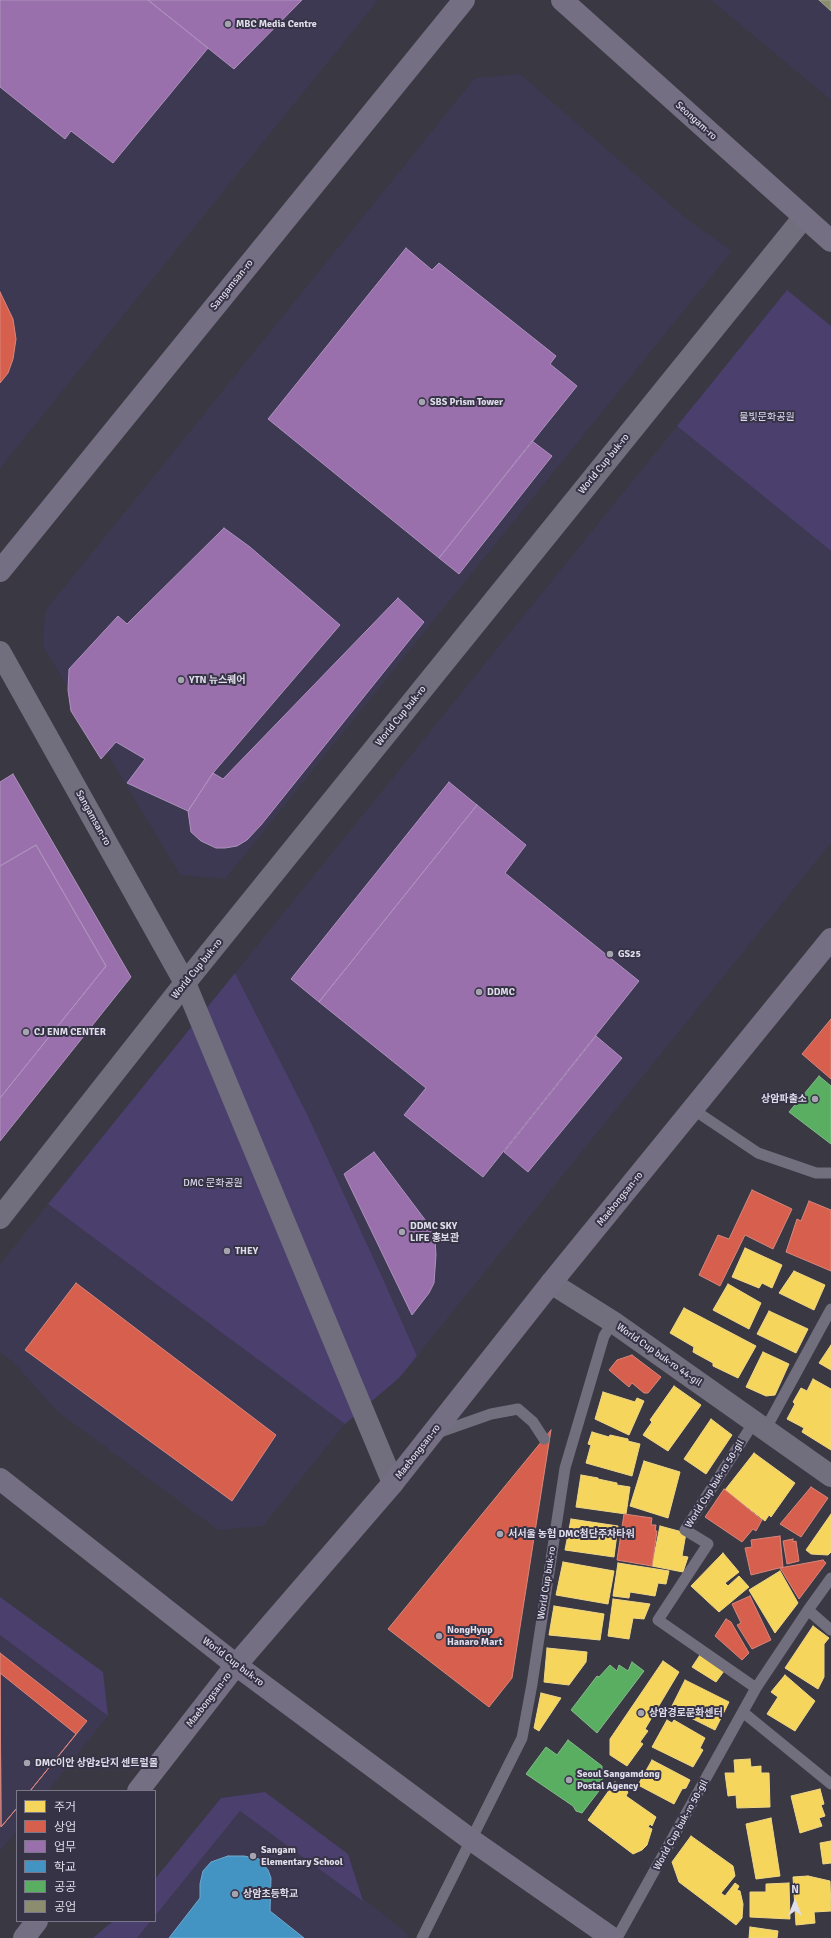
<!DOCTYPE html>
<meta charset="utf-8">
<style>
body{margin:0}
#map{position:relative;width:831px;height:1938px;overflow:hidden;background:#3a3842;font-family:Signika,"Noto Sans KR",sans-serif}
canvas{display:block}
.legend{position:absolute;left:16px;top:1790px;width:140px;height:132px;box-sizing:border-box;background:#373347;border:1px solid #7a7788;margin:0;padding:5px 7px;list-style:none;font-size:12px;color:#dfddea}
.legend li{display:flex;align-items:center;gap:8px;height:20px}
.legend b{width:20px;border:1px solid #7a7788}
.north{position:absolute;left:775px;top:1882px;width:40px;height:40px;-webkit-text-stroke:3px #373347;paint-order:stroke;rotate:0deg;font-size:11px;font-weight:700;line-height:16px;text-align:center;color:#dfddea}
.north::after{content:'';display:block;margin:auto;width:14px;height:18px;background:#dfddea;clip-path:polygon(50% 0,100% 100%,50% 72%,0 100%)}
</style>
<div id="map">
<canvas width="831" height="1938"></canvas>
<ul class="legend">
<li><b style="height:11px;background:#f6d55c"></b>주거</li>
<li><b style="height:11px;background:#d6604d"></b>상업</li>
<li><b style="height:11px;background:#9970ab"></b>업무</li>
<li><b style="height:11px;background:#4393c3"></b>학교</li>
<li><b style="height:11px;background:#5aae61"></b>공공</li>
<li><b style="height:11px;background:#8c8c6e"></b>공업</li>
</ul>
<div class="north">N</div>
</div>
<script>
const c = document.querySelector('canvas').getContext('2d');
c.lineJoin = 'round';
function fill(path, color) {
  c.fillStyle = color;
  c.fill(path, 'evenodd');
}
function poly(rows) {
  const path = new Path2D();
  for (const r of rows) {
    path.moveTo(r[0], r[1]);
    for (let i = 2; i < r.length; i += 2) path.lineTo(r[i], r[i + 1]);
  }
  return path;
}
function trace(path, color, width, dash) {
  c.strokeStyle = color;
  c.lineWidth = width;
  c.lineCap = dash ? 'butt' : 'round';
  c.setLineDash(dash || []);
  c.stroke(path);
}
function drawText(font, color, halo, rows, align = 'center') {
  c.font = font + ' Signika,"Noto Sans KR",sans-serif';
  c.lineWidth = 4;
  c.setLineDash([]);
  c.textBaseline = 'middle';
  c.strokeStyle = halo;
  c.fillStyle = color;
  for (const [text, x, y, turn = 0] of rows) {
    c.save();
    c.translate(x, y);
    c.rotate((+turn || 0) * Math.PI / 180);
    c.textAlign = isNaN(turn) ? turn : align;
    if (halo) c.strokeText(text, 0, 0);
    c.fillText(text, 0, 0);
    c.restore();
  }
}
const built = poly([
 [0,0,378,0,0,468],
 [711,0,831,0,831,100],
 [520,74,688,220,732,251,225,879,180,875,43,646,45,611,475,78],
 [677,426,831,551,831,843,417,1356,383,1279,307,1114,235,973],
 [48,1204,345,1424,263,1526,218,1530,58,1412,13,1362,0,1352,0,1264],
 [0,1635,108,1716,48,1791,17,1791,17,1830,0,1851],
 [240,1811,365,1900,408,1934,406,1938,137,1938,151,1921,155,1921,155,1916]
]);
const green = poly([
 [787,290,831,326,831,551,677,426],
 [235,973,307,1114,383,1279,417,1356,399,1378,345,1424,48,1204],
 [0,1597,103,1672,108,1716,0,1635],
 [265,1792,348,1854,363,1901,240,1811,155,1916,155,1879,221,1798],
 [113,1921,151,1921,137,1938,93,1938]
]);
const homes = poly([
 [745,1248,782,1265,772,1288,762,1283,759,1288,732,1277,745,1248],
 [794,1271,825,1285,814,1310,779,1293,794,1271],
 [728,1284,761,1303,749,1329,713,1310,728,1284],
 [684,1308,756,1346,738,1378,713,1366,713,1363,693,1352,694,1347,670,1333,684,1308],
 [769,1311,808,1329,796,1353,757,1334,769,1311],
 [831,1345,831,1370,819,1363,831,1345],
 [763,1352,789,1364,775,1395,766,1396,746,1387,763,1352],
 [813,1379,831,1389,831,1450,802,1432,804,1428,787,1419,795,1404,793,1402,801,1388,807,1391,813,1379],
 [674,1386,701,1405,668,1451,643,1435,652,1422,650,1420,674,1386],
 [603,1392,635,1402,637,1398,644,1401,629,1435,595,1419,603,1392],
 [711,1419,732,1435,706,1474,684,1459,711,1419],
 [592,1432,609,1437,610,1435,628,1439,628,1441,640,1444,632,1476,586,1463,591,1445,588,1444,592,1432],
 [754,1453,795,1483,771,1517,769,1515,765,1521,725,1490,754,1453],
 [644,1461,680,1472,668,1518,630,1506,644,1461],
 [581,1475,598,1478,598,1479,617,1483,617,1485,630,1487,626,1514,576,1507,581,1475],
 [831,1514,831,1552,828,1555,811,1554,806,1550,831,1514],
 [571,1519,618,1526,614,1557,565,1550,571,1519],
 [660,1526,686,1533,682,1556,688,1557,683,1572,652,1566,660,1526],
 [723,1553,739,1572,725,1583,728,1586,739,1576,749,1587,719,1612,691,1586,723,1553],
 [563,1562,614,1571,608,1604,556,1595,563,1562],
 [618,1563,669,1571,666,1584,658,1583,655,1596,630,1592,629,1598,613,1596,618,1563],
 [780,1571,798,1603,775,1633,749,1590,780,1571],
 [613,1599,650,1604,644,1619,633,1618,629,1639,608,1636,613,1599],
 [554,1606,604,1614,600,1640,549,1635,554,1606],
 [813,1626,829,1638,824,1644,824,1677,818,1689,785,1668,813,1626],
 [547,1648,587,1652,586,1662,569,1685,544,1682,547,1648],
 [700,1655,724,1671,716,1682,692,1667,700,1655],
 [663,1661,679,1672,645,1729,648,1731,640,1742,643,1744,627,1766,610,1755,610,1739,663,1661],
 [785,1675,815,1701,795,1731,767,1714,778,1697,771,1692,785,1675],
 [685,1680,729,1702,715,1730,671,1708,685,1680],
 [541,1693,561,1698,539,1731,534,1728,541,1693],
 [667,1720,672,1723,674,1720,705,1738,700,1748,703,1750,693,1767,652,1747,667,1720],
 [750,1759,751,1767,761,1766,761,1773,769,1773,770,1807,737,1808,736,1795,728,1796,725,1773,735,1773,734,1760,750,1759],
 [652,1760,690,1780,686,1788,682,1789,674,1804,638,1785,652,1760],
 [615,1782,628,1792,626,1796,656,1817,652,1826,650,1824,648,1827,652,1829,647,1845,642,1850,633,1854,588,1820,615,1782],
 [820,1789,824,1804,821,1805,825,1816,819,1818,822,1826,800,1833,791,1796,820,1789],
 [771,1818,780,1876,756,1879,746,1824,771,1818],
 [691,1836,733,1866,735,1876,721,1893,725,1896,735,1883,739,1886,737,1890,740,1891,743,1904,742,1918,736,1925,679,1882,672,1862,691,1836],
 [831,1841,831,1863,823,1864,820,1843,831,1841],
 [808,1876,830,1881,831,1911,814,1912,815,1923,796,1925,793,1877,808,1876],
 [789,1883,790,1919,750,1917,750,1892,766,1892,766,1884,789,1883],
 [750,1927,778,1931,777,1938,749,1938,750,1927]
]);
const shops = poly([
 [0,292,13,319,16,339,13,359,8,373,0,383,0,292],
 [831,1019,831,1079,802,1054,831,1019],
 [752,1190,792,1209,773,1249,745,1235,720,1286,699,1275,718,1235,729,1239,752,1190],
 [809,1201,831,1210,831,1271,786,1252,797,1219,801,1221,809,1201],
 [76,1283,276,1435,232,1501,25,1350,76,1283],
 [632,1355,661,1377,648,1393,644,1393,632,1383,629,1387,609,1370,617,1360,632,1355],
 [551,1430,512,1678,489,1707,388,1629,551,1430],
 [811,1487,828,1498,801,1537,780,1524,811,1487],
 [724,1489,762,1520,756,1531,753,1529,742,1542,705,1517,724,1489],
 [624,1514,652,1518,651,1525,656,1525,655,1531,657,1531,652,1566,617,1560,624,1514],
 [780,1536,783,1567,751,1575,745,1548,752,1547,751,1540,780,1536],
 [793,1539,793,1542,796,1541,799,1561,787,1564,783,1541,793,1539],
 [823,1560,826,1563,799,1599,780,1568,823,1560],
 [750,1596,771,1640,752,1649,737,1625,741,1623,732,1604,750,1596],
 [726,1619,731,1622,749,1653,742,1660,715,1636,726,1619],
 [0,1653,87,1721,30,1791,17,1791,17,1808,1,1827,0,1653],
 [0,1673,76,1734,30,1791,17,1791,17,1808,1,1827,0,1673]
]);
const offices = poly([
 [0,0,148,0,208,48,113,163,71,131,65,139,0,87,0,0],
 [148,0,302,0,234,69,148,0],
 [406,248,432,270,439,263,556,356,550,364,577,386,439,558,268,419,406,248],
 [532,441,552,456,459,574,439,558,532,441],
 [224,528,250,547,340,625,213,773,188,811,127,783,145,759,116,742,101,759,71,711,68,690,69,669,118,616,127,624,224,528],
 [398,598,424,622,261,825,247,840,237,846,225,848,216,848,201,841,191,832,188,811,213,773,223,779,398,598],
 [13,774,131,977,0,1141,0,1098,106,966,36,845,0,866,0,782,13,774],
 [449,782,477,805,319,1002,291,979,449,782],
 [477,805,526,845,505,873,639,981,483,1177,404,1115,426,1088,319,1002,477,805],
 [36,845,106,966,0,1098,0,866,36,845],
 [596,1036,622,1058,528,1172,504,1152,596,1036],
 [374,1152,429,1225,435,1240,436,1255,434,1283,429,1293,412,1315,344,1174,374,1152]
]);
const schools = poly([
 [228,1856,244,1856,259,1859,268,1870,271,1878,270,1911,304,1938,169,1938,200,1898,200,1884,203,1871,211,1862,228,1856]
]);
const public = poly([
 [819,1076,831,1086,831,1144,789,1112,819,1076],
 [632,1662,644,1671,597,1733,571,1710,597,1676,599,1677,610,1665,617,1671,619,1665,628,1671,632,1662],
 [568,1740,602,1766,602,1787,582,1813,576,1811,573,1806,526,1774,546,1747,557,1755,568,1740]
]);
const industry = poly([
 [819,0,831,0,831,11,819,0]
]);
const lane = poly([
 [694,1110,758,1153,816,1173,831,1173],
 [754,1422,685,1530,708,1544,658,1620,756,1688],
 [765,1430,831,1309],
 [437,1433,491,1414,518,1409,533,1422,544,1439],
 [808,1610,831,1630],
 [744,1713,831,1784],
 [422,1938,522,1738,532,1684,565,1468,604,1336,613,1322],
 [617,1938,756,1688,808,1610,831,1578]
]);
const street = poly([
 [0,652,185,983,393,1483],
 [0,1218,185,983,804,217],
 [551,1283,613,1322,831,1476]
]);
const secondary = poly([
 [562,0,831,241],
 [0,571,464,0],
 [0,1479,236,1665,470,1839,612,1938],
 [138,1791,236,1665,393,1483,551,1283,831,939],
 [24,1938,37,1921]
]);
const markers = [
 [228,24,4,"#a5a3af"],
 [422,402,4,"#a5a3af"],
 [181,680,4,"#a5a3af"],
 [610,954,4,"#a5a3af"],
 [479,992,4,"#a5a3af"],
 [26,1032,4,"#a5a3af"],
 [815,1099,4,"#a5a3af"],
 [402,1232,4,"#a5a3af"],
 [227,1251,4,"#a5a3af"],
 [500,1534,4,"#a5a3af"],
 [439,1636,4,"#a5a3af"],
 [641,1713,4,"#a5a3af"],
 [27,1763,4,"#a5a3af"],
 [569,1780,4,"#a5a3af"],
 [253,1856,4,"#a5a3af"],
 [235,1894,4,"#a5a3af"]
];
const poiNames = [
 ["MBC Media Centre",236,24],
 ["SBS Prism Tower",430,402],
 ["YTN 뉴스퀘어",189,680],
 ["GS25",618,954],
 ["DDMC",487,992],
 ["CJ ENM CENTER",34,1032],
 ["상암파출소",807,1099,"right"],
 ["DDMC SKY",410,1226],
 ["LIFE 홍보관",410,1238],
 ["THEY",235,1251],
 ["서서울 농협 DMC첨단주차타워",508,1534],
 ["NongHyup",447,1630],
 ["Hanaro Mart",447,1642],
 ["상암경로문화센터",649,1713],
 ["DMC이안 상암2단지 센트럴몰",35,1763],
 ["Seoul Sangamdong",577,1774],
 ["Postal Agency",577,1786],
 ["Sangam",261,1850],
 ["Elementary School",261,1862],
 ["상암초등학교",243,1894]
];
const streetNames = [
 ["Seongam-ro",696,121,42],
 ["Sangamsan-ro",232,285,-51],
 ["World Cup buk-ro",604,464,-51],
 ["World Cup buk-ro",401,716,-51],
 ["Sangamsan-ro",93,818,61],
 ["World Cup buk-ro",197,969,-51],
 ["Maebongsan-ro",620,1199,-51],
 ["World Cup buk-ro 44-gil",659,1355,35],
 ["Maebongsan-ro",418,1452,-52],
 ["World Cup buk-ro 50-gil",715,1484,-58],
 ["World Cup buk-ro",547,1583,-81],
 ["World Cup buk-ro",233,1662,37],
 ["Maebongsan-ro",209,1700,-52],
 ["World Cup buk-ro 50-gil",681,1825,-61]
];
const parkNames = [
 ["물빛문화공원",767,417],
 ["DMC 문화공원",213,1183]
];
fill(built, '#3d3952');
fill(green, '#4a3f6d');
fill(homes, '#f6d55c');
trace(homes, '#efd787', 1);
fill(shops, '#d6604d');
trace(shops, '#d9867c', 1);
fill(offices, '#9970ab');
trace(offices, '#ae91be', 1);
fill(schools, '#4393c3');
trace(schools, '#72a9cf', 1);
fill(public, '#5aae61');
trace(public, '#82bc8a', 1);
fill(industry, '#8c8c6e');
trace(industry, '#a5a493', 1);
trace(lane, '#716e7e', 11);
trace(street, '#716e7e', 22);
trace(secondary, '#746f82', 22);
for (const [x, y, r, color] of markers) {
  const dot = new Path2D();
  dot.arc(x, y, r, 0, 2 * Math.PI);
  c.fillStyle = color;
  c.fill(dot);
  trace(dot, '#373347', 1.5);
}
drawText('bold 10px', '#dfddea', '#373347', poiNames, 'left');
drawText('10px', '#dfddea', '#373347', streetNames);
drawText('10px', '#dedbef', '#373347', parkNames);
</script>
